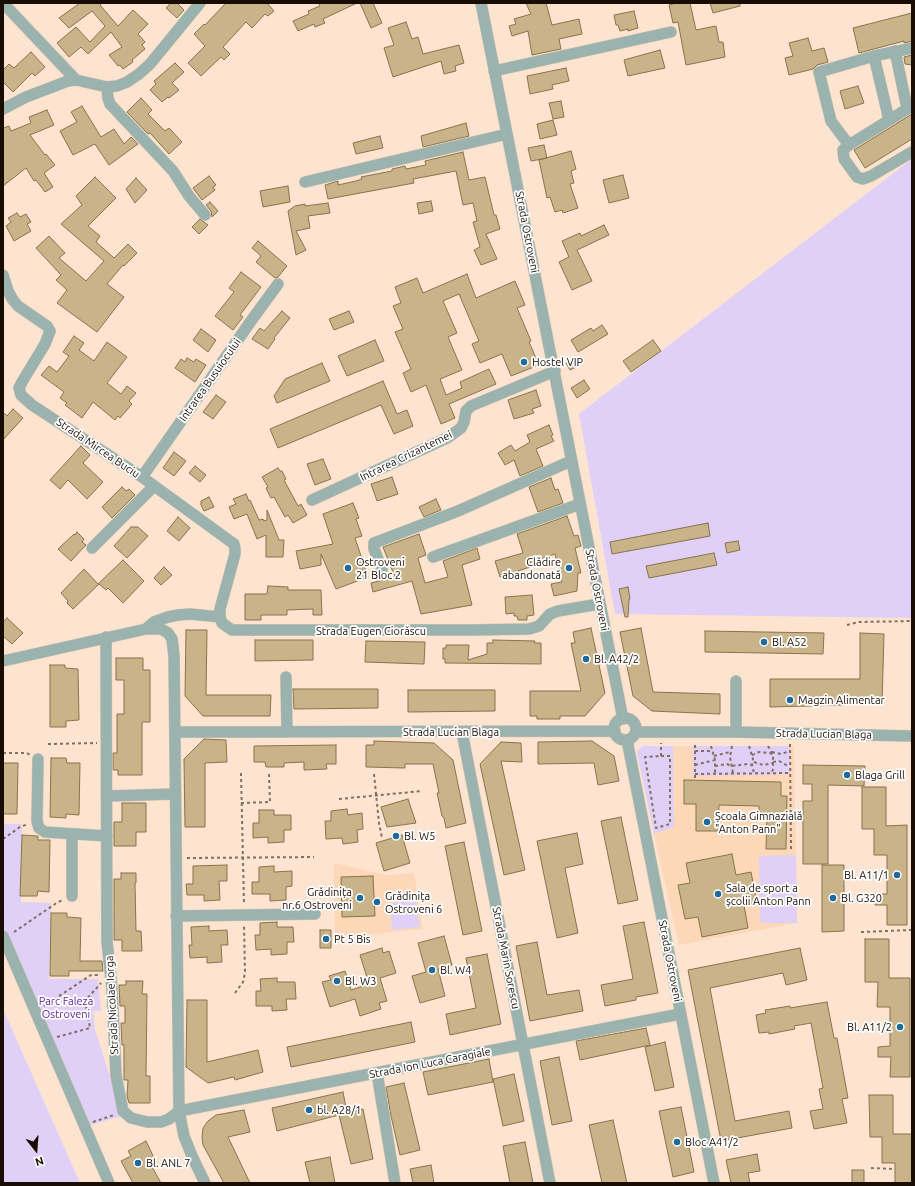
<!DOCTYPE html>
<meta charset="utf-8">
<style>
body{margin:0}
#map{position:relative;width:915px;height:1186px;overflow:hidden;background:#fce4d0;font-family:Ubuntu,sans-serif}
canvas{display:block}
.frame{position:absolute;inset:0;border:4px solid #190d03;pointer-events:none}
.north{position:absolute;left:16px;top:1130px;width:40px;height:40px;-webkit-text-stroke:3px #fff;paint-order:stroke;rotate:163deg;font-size:11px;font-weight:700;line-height:16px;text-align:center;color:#190d03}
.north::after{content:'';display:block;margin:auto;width:14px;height:18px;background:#190d03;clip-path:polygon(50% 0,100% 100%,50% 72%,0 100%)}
</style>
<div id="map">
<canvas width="915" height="1186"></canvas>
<div class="frame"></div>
<div class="north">N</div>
</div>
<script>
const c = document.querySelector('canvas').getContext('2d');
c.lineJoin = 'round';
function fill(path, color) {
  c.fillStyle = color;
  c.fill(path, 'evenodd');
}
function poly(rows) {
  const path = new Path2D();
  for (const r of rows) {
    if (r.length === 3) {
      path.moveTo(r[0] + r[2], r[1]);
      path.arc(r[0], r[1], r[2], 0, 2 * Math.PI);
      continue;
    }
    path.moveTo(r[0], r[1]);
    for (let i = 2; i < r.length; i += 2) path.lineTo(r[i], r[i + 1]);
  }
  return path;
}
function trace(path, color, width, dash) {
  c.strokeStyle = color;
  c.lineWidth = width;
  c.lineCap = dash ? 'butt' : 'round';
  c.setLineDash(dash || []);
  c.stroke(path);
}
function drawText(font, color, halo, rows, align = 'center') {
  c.font = font + ' Ubuntu,sans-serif';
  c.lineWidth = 3.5;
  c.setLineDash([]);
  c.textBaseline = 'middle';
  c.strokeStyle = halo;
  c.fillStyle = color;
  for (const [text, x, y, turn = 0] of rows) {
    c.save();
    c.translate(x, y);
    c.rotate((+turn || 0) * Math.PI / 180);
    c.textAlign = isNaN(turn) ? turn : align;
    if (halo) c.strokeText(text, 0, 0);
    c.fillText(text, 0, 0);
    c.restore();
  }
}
const built = poly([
 [673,746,794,746,797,923,679,945,654,834,674,827],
 [334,863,386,875,414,873,423,929,335,938]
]);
const green = poly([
 [912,159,912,618,615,614,579,414],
 [643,746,673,746,674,827,654,834,637,753,638,750],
 [693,746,790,746,790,774,693,776],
 [3,824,22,824,21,902,51,903,49,979,98,979,101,1011,93,1011,95,1029,122,1116,87,1126,3,926,3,912,5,911,3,908],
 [796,855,797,923,760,923,759,856],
 [415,900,420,927,392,930,390,903],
 [3,1009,80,1183,3,1183]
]);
const building = poly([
 [80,3,102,3,100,5,118,26,133,10,148,24,138,34,145,42,142,45,145,49,132,60,133,62,123,69,120,65,118,66,109,55,122,47,111,32,88,54,81,47,69,57,57,43,76,27,90,42,105,26,92,11,69,28,59,18,80,3],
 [171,3,177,3,184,10,177,18,166,8,171,3],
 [226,3,267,3,274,11,268,16,265,14,252,28,246,22,223,47,230,54,224,60,221,57,201,76,188,63,205,46,194,34,204,24,205,25,226,3],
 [319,3,357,3,323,19,325,23,315,27,314,24,298,31,293,21,309,14,308,11,320,6,319,3],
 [360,3,373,3,382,23,371,28,360,3],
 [526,3,546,3,552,25,579,19,582,34,559,39,561,49,532,55,528,31,512,36,509,26,516,24,514,19,531,14,526,3],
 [677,3,690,3,696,30,716,26,719,42,723,42,725,57,686,65,678,22,673,23,669,5,677,3],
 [710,3,740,3,740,6,713,13,710,3],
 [634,11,638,28,628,31,628,29,620,31,618,25,616,25,614,15,634,11],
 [912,13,912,41,904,43,904,41,859,53,853,28,912,13],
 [406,22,412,39,418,37,423,54,459,45,464,63,455,66,456,71,444,74,441,61,393,77,384,48,394,45,388,28,406,22],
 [808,38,812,51,824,48,828,62,817,65,813,69,789,75,785,58,793,56,789,43,808,38],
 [660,50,665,68,628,76,624,60,660,50],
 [31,52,45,67,35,76,32,73,13,92,3,82,3,70,9,64,14,68,31,52],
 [912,55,912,65,905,64,904,57,912,55],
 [175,63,184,72,172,83,179,90,169,98,168,97,162,102,150,90,156,84,154,81,175,63],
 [566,68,569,81,552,85,553,89,530,94,527,76,566,68],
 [858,86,864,103,845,109,840,91,858,86],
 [141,98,152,110,148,114,165,131,169,128,182,142,169,154,150,133,148,134,127,112,141,98],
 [561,101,564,117,553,119,549,103,561,101],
 [82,106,101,137,114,129,124,144,131,137,138,144,109,165,95,144,73,155,60,131,77,122,71,112,82,106],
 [47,110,54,125,30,135,45,155,46,154,55,165,44,173,53,187,45,192,36,180,34,181,26,168,3,186,3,128,9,126,11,131,31,123,29,117,47,110],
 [912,114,912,139,865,168,854,150,912,114],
 [553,120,557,135,540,139,537,124,553,120],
 [466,123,469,136,423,147,421,136,466,123],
 [380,136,383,148,356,154,353,143,380,136],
 [544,145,547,158,531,161,528,148,544,145],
 [571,151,576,169,571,171,574,183,570,184,578,208,563,213,562,210,555,212,550,197,547,198,539,160,571,151],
 [463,152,469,180,485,177,494,215,496,215,500,229,486,234,497,259,481,265,474,250,480,247,473,222,477,221,473,203,463,205,456,171,413,179,414,183,328,199,325,185,338,181,338,185,356,181,362,179,361,177,392,171,392,169,405,166,406,169,426,165,425,161,463,152],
 [623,175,629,198,609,203,603,180,623,175],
 [209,176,216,185,213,187,215,190,202,200,193,188,209,176],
 [95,177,116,198,88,226,100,236,96,242,114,258,128,244,137,253,124,266,123,265,107,284,124,297,97,332,57,303,67,290,56,280,61,275,36,248,49,236,65,253,59,258,86,281,104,261,61,224,82,205,76,196,95,177],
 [136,178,147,190,135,203,126,189,136,178],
 [288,186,290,202,263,207,260,191,288,186],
 [431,201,433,211,419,214,417,203,431,201],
 [210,202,218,211,212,217,211,211,206,205,210,202],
 [328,203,330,213,308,216,310,228,296,231,306,250,296,255,288,211,295,206,305,204,305,206,328,203],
 [17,213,20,217,26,214,31,222,27,224,31,231,14,241,6,226,11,222,8,218,17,213],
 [200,219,208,225,199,234,192,227,200,219],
 [604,225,609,235,577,250,592,281,572,290,559,262,569,257,562,241,580,233,581,236,604,225],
 [258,241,287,266,278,277,275,278,256,262,261,256,252,248,258,241],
 [241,272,261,287,240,315,243,317,233,330,215,316,234,292,229,288,241,272],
 [467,274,476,298,515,281,525,305,517,308,531,341,529,342,539,365,511,376,502,354,480,363,472,344,479,341,459,294,443,301,457,333,448,337,462,370,440,379,446,395,462,388,460,382,489,369,496,384,449,404,455,418,441,424,426,385,411,392,403,373,411,369,395,332,403,329,393,306,401,303,395,287,417,278,423,293,467,274],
 [282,311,290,318,274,338,275,339,268,349,252,339,260,328,264,331,282,311],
 [349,311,354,322,334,330,329,319,349,311],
 [602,325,608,334,578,352,571,340,591,328,593,331,602,325],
 [201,329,216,340,208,352,193,340,201,329],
 [74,336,84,343,79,350,94,361,107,342,127,357,107,383,121,394,127,386,136,393,129,401,132,404,120,418,118,416,115,420,93,402,82,418,65,405,67,403,60,398,64,392,41,375,49,366,57,372,69,356,63,352,74,336],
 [375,340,384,361,347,376,338,356,375,340],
 [653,340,661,351,631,372,623,361,653,340],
 [187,358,194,362,196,359,206,365,195,382,175,368,181,359,185,362,187,358],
 [575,358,578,366,570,370,566,363,575,358],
 [322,363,330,381,277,403,274,396,285,379,322,363],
 [584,380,590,389,577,398,571,388,584,380],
 [383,381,397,414,407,410,413,426,394,434,381,405,278,448,270,429,383,381],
 [536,390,541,406,532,409,534,413,514,419,508,400,536,390],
 [216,395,226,402,213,419,203,412,216,395],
 [13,409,23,418,3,440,3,412,7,416,13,409],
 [549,425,553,435,551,436,554,441,536,449,543,466,520,476,514,460,505,465,498,453,511,445,515,451,530,442,527,435,549,425],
 [81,446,90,455,83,463,103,482,87,499,68,480,60,489,50,480,81,446],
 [174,452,186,461,174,476,163,468,174,452],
 [323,459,331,479,315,485,307,464,323,459],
 [195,466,206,475,200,482,189,473,195,466],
 [278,468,280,471,282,471,286,479,284,480,298,506,301,504,307,515,293,523,288,515,285,517,274,497,271,498,266,488,268,487,262,477,278,468],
 [392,477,398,494,377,501,371,484,392,477],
 [551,478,555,490,558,489,563,503,538,512,529,487,551,478],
 [122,487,126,491,129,489,135,495,112,518,102,507,122,487],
 [246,494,249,501,250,500,259,520,263,519,264,521,267,520,267,510,279,540,284,540,283,557,266,557,266,535,257,539,247,514,234,519,229,507,236,504,233,499,246,494],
 [209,497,214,507,204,511,201,505,201,501,209,497],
 [436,499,441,510,424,517,419,507,436,499],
 [353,503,359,518,356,519,362,536,355,538,368,577,336,589,321,554,321,565,300,569,296,551,333,544,323,514,353,503],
 [567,516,574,536,578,535,581,546,575,548,581,573,578,573,577,591,554,596,551,584,562,582,555,554,529,563,530,567,500,577,495,561,523,553,517,534,567,516],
 [178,517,190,528,179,541,167,531,178,517],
 [708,523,710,536,612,554,610,542,708,523],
 [131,527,138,527,148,536,127,558,114,546,131,527],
 [77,532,84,539,82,542,86,545,71,561,58,549,74,534,75,535,77,532],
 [419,534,426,555,418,558,425,583,448,577,443,561,477,548,480,559,462,565,472,605,421,614,412,581,373,592,371,583,395,577,383,547,419,534],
 [738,541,740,550,727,553,725,543,738,541],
 [714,553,717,565,649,578,646,566,714,553],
 [123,560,144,581,123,603,108,588,106,590,99,584,73,609,67,603,68,601,61,593,84,569,98,584,123,560],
 [164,567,172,575,161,585,154,578,164,567],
 [268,586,288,587,288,590,321,590,322,615,313,615,313,609,287,610,287,615,261,615,261,620,245,620,245,594,267,594,268,586],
 [628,587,630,599,629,599,628,617,625,617,619,589,628,587],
 [532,595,534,615,527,616,527,620,518,620,517,616,514,616,514,613,506,614,505,597,532,595],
 [7,618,23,633,12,644,3,636,3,622,7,618],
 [591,628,605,693,585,716,560,716,560,719,537,719,537,716,530,716,530,691,581,691,571,643,575,643,573,632,591,628],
 [641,628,653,692,720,694,720,714,652,711,633,696,620,632,641,628],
 [186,630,207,630,206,695,271,695,270,716,203,716,185,696,186,630],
 [705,631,824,633,823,654,705,652,705,631],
 [860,633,884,634,882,704,770,707,770,679,860,679,860,633],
 [255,640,313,640,313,660,255,661,255,640],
 [493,640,535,641,534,643,541,643,541,664,445,663,445,659,443,659,443,648,446,648,446,645,469,645,468,660,487,654,487,643,493,643,493,640],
 [366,641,425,642,424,664,365,662,366,641],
 [116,658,143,658,143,670,150,670,150,722,142,722,142,775,118,775,118,770,113,770,113,753,117,753,117,714,124,714,124,680,116,680,116,658],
 [50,665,65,665,65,668,78,669,79,720,66,721,66,727,50,727,50,665],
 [293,689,378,689,378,708,294,709,293,689],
 [408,690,495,690,495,711,408,712,408,690],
 [204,739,226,740,227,762,205,763,205,827,185,827,184,759,204,739],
 [374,741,434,743,453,760,466,823,446,828,444,818,442,816,437,793,439,793,433,764,405,764,405,768,366,767,366,745,374,745,374,741],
 [592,741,614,756,619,781,598,785,594,763,538,764,538,742,592,741],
 [501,742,521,743,522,762,501,761,525,870,504,875,480,764,501,742],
 [336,745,336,764,326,764,327,769,304,770,304,762,284,763,284,767,266,767,265,762,254,762,254,746,336,745],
 [51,758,66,758,67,763,80,763,79,815,66,814,66,818,50,817,51,758],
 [3,763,18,763,17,814,3,814,3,763],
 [803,765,865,766,864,786,828,785,828,864,803,864,803,801,812,801,812,784,803,784,803,765],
 [684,780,781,782,781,796,787,796,786,849,766,849,767,813,759,813,759,806,719,805,718,831,696,831,696,804,684,804,684,780],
 [862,787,886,787,886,826,907,825,907,925,887,925,887,905,875,905,875,894,887,894,887,855,874,855,874,829,862,829,862,787],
 [408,799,416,823,387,827,381,807,408,799],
 [122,803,146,803,146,832,136,832,136,846,114,846,114,822,122,822,122,803],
 [347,809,348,815,362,813,363,829,357,830,358,842,343,844,342,838,326,839,325,821,331,821,331,811,347,809],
 [259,810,274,810,274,815,291,815,291,830,284,830,284,842,268,843,268,837,253,838,253,823,259,823,259,810],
 [621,817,638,900,618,904,601,821,621,817],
 [577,833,583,864,565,868,578,933,557,938,537,841,577,833],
 [22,835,38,836,38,840,50,840,49,892,38,891,37,896,20,896,22,835],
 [402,835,410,863,384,871,376,843,402,835],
 [464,842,482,931,463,935,445,846,464,842],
 [732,854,736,875,751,872,757,903,744,905,748,928,702,937,698,917,685,919,678,885,690,883,686,863,732,854],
 [227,865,227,881,219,881,220,900,204,901,204,895,187,895,186,884,193,884,193,866,227,865],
 [822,865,844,865,844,931,822,932,822,865],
 [274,866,274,872,292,871,292,886,286,887,286,900,270,901,270,894,252,894,252,882,259,882,259,867,274,866],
 [121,873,136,873,136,883,135,883,136,931,141,931,142,951,122,951,122,940,114,940,114,879,121,879,121,873],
 [373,876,375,916,342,917,341,877,373,876],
 [51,913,67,913,67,917,81,918,80,961,102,961,103,971,69,971,69,976,50,976,51,913],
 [277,922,277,927,293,927,294,942,287,942,287,954,271,955,271,949,256,950,255,935,260,935,260,923,277,922],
 [644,922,658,993,636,997,636,1000,605,1006,601,985,633,979,623,926,644,922],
 [209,926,209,931,227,930,228,945,221,945,222,962,207,963,207,957,190,958,189,945,192,945,191,927,209,926],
 [320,930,331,930,331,948,320,948,320,930],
 [444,936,452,965,438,969,445,996,420,1003,412,976,426,972,418,943,444,936],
 [865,939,889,939,889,978,910,978,910,1077,890,1077,891,1057,878,1057,878,1047,890,1046,890,1007,877,1007,878,982,865,982,865,939],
 [537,942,547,995,579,990,583,1011,530,1021,516,946,537,942],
 [382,948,383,953,389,951,396,973,380,978,387,1001,379,1003,381,1009,360,1016,355,999,330,1007,322,982,331,980,329,976,345,971,351,990,369,984,360,955,382,948],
 [800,948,807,980,786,985,783,973,710,988,735,1121,789,1111,792,1128,721,1141,688,970,800,948],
 [487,954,501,1024,450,1035,446,1014,476,1008,466,958,487,954],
 [277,978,277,982,295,982,296,999,286,999,287,1010,272,1011,272,1006,256,1006,256,991,261,991,260,979,277,978],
 [126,981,143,981,142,994,147,994,146,1076,150,1076,150,1103,129,1103,127,1096,128,1080,124,1080,124,1045,122,1045,121,1023,125,1023,125,1006,120,1006,119,985,126,985,126,981],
 [187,1000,207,1000,207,1062,258,1050,263,1072,235,1080,234,1077,208,1083,186,1067,187,1000],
 [827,1002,834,1038,837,1038,848,1098,842,1099,847,1123,814,1129,810,1111,823,1109,819,1089,823,1088,811,1023,794,1026,795,1029,769,1034,769,1032,759,1033,756,1015,766,1013,765,1010,790,1006,790,1008,827,1002],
 [411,1022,415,1042,291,1067,287,1047,411,1022],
 [646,1028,650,1045,580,1060,576,1041,646,1028],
 [665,1042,674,1087,655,1091,645,1047,665,1042],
 [559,1057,572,1121,552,1125,540,1061,559,1057],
 [489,1059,493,1082,428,1095,423,1072,489,1059],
 [514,1074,524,1121,503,1126,493,1079,514,1074],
 [404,1083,420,1150,400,1155,391,1116,386,1087,404,1083],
 [343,1092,347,1113,363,1109,373,1159,351,1164,339,1115,277,1131,272,1108,343,1092],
 [869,1095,893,1095,893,1134,912,1134,912,1183,895,1183,895,1163,882,1163,882,1137,870,1137,869,1095],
 [681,1107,694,1172,673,1177,659,1111,681,1107],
 [244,1110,250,1132,228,1137,250,1183,224,1183,203,1145,202,1137,203,1128,208,1121,216,1115,244,1110],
 [613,1120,627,1183,602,1183,589,1125,613,1120],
 [146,1141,156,1162,151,1165,161,1183,133,1183,121,1161,131,1156,128,1151,146,1141],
 [525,1142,533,1183,510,1183,503,1146,525,1142],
 [757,1154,760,1171,748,1173,750,1183,731,1183,726,1160,757,1154],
 [330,1157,335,1183,310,1183,305,1162,330,1157],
 [431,1165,434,1183,413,1183,410,1169,431,1165],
 [852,1170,864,1170,864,1183,852,1183,852,1170]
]);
const path = poly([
 [847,625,859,622,912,621],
 [48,744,97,743],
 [790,744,791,850],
 [711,746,715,760,715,774],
 [732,746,730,757,733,773],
 [749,746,753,759,752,765,754,773],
 [768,746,773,755,773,768,772,773],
 [695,751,709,751,713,753],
 [772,752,781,754,790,751],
 [3,753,27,753,30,755],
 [752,755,759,752,770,753,773,755],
 [661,756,670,756,670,824,656,828,645,757,661,756],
 [661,756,661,743],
 [714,756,730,752],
 [754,762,763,765,773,763],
 [773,762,779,761,786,765,790,764],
 [695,765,715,760],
 [715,766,727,764,731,766,748,764,752,765],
 [241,773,244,904],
 [374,774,379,823,382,838],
 [695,774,790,773],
 [695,778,695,743],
 [339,799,422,791],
 [241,803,270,802,269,773],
 [3,839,20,827,28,824],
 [187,858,314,857],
 [14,932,58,902,63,900],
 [861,932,912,930],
 [235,993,243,982,245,973,244,925],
 [44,1006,91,975,100,975],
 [57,1037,90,1028,85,1001,101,983],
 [93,1122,114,1115],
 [871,1168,895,1169]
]);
const minor = poly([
 [3,3,76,80],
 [481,3,623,719],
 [895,51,907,108],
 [494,71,671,32],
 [107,87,108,98,110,104,173,171,189,196,205,215],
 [912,106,849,145,843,150,844,159,857,177,863,179,871,176,912,152],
 [3,109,26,97,68,81,76,80,107,87,117,86,127,82,139,74,150,64,200,3],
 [889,120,874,56,912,48],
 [849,145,831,121,819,72,874,56],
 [305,182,507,134],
 [3,275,8,291,13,300,18,306,47,326,50,331,45,344,22,382,19,388,21,395,32,405,142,477,234,544,235,549,235,554,220,609,220,617,222,623,232,630,473,630,529,629,539,626,550,614,558,611,599,604],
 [142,477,251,321,278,284],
 [312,500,447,438,461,428,464,422,466,411,471,406,555,371],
 [92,548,154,486],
 [433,557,580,504],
 [382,569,374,549,374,543,382,540,458,511,571,461],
 [146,629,154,622,168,617,178,615,190,614,220,617],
 [106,637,107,941,112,989,116,1075,123,1111,131,1118,147,1122,161,1122,169,1119,179,1111,680,1014],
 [3,661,146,629,161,629,168,633,172,639,174,656,179,1111,184,1136,192,1156,205,1183],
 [286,677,287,732],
 [625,729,11],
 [175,732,615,731],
 [462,732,550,1183],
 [636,732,736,732,912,736],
 [736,732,736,681],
 [627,740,714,1183],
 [38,759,37,821,39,828,45,832,107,836],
 [107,796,175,794],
 [72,896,72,834],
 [176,916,315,914],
 [3,936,109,1183],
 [377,1073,395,1183]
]);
const markers = [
 [524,362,4,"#1e6a9d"],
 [348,568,4,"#1e6a9d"],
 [569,568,4,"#1e6a9d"],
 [764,642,4,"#1e6a9d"],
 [586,659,4,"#1e6a9d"],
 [790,700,4,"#1e6a9d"],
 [847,775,4,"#1e6a9d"],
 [707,822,4,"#1e6a9d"],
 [396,836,4,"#1e6a9d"],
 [897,875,4,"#1e6a9d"],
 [718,894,4,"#1e6a9d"],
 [360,898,4,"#1e6a9d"],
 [833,898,4,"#1e6a9d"],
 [377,902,4,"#1e6a9d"],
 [326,939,4,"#1e6a9d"],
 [432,970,4,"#1e6a9d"],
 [337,981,4,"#1e6a9d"],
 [900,1027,4,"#1e6a9d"],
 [309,1110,4,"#1e6a9d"],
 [677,1142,4,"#1e6a9d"],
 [138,1163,4,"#1e6a9d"]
];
const streetNames = [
 ["Strada Ostroveni",527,232,79],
 ["Intrarea Busuiocului",210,380,-55],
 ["Strada Mircea Buciu",98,448,34],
 ["Intrarea Crizantemei",406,456,-26],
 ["Strada Ostroveni",597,590,79],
 ["Strada Eugen Ciorăscu",371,631],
 ["Strada Lucian Blaga",451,732],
 ["Strada Lucian Blaga",824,734,1],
 ["Strada Marin Sorescu",506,958,79],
 ["Strada Ostroveni",670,961,79],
 ["Strada Nicolae Iorga",112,1005,-93],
 ["Strada Ion Luca Caragiale",430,1063,-11]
];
const poiNames = [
 ["Hostel VIP",532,362],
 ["Ostroveni",356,562],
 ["21 Bloc 2",356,575],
 ["Clădire",561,562,"right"],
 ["abandonată",561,575,"right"],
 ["Bl. A52",772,642],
 ["Bl. A42/2",594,659],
 ["Magzin Alimentar",798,700],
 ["Blaga Grill",855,775],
 ["Școala Gimnazială",715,816],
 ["\"Anton Pann\"",715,829],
 ["Bl. W5",404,836],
 ["Bl. A11/1",889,875,"right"],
 ["Sala de sport a",726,888],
 ["școlii Anton Pann",726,901],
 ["Grădinița",352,892,"right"],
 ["nr.6 Ostroveni",352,905,"right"],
 ["Grădinița",385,896],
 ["Ostroveni 6",385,909],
 ["Bl. G320",841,898],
 ["Pt 5 Bis",334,939],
 ["Bl. W4",440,970],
 ["Bl. W3",345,981],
 ["Bl. A11/2",892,1027,"right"],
 ["bl. A28/1",317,1110],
 ["Bloc A41/2",685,1142],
 ["Bl. ANL 7",146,1163]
];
const parkNames = [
 ["Parc Faleza",66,1001],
 ["Ostroveni",66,1014]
];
fill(built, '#fcd8b9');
fill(green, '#e0d0f7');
fill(building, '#c9b389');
trace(building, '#88734b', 1);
trace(minor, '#d8c2af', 12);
trace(path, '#816f61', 2, [3, 3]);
trace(minor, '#9ab3ae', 11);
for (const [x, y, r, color] of markers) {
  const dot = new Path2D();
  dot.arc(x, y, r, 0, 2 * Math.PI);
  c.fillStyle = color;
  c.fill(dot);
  trace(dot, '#fff', 1.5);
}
drawText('11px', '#190d03', '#fff', streetNames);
drawText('11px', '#190d03', '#fff', poiNames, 'left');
drawText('11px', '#5c1a94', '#fff', parkNames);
</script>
